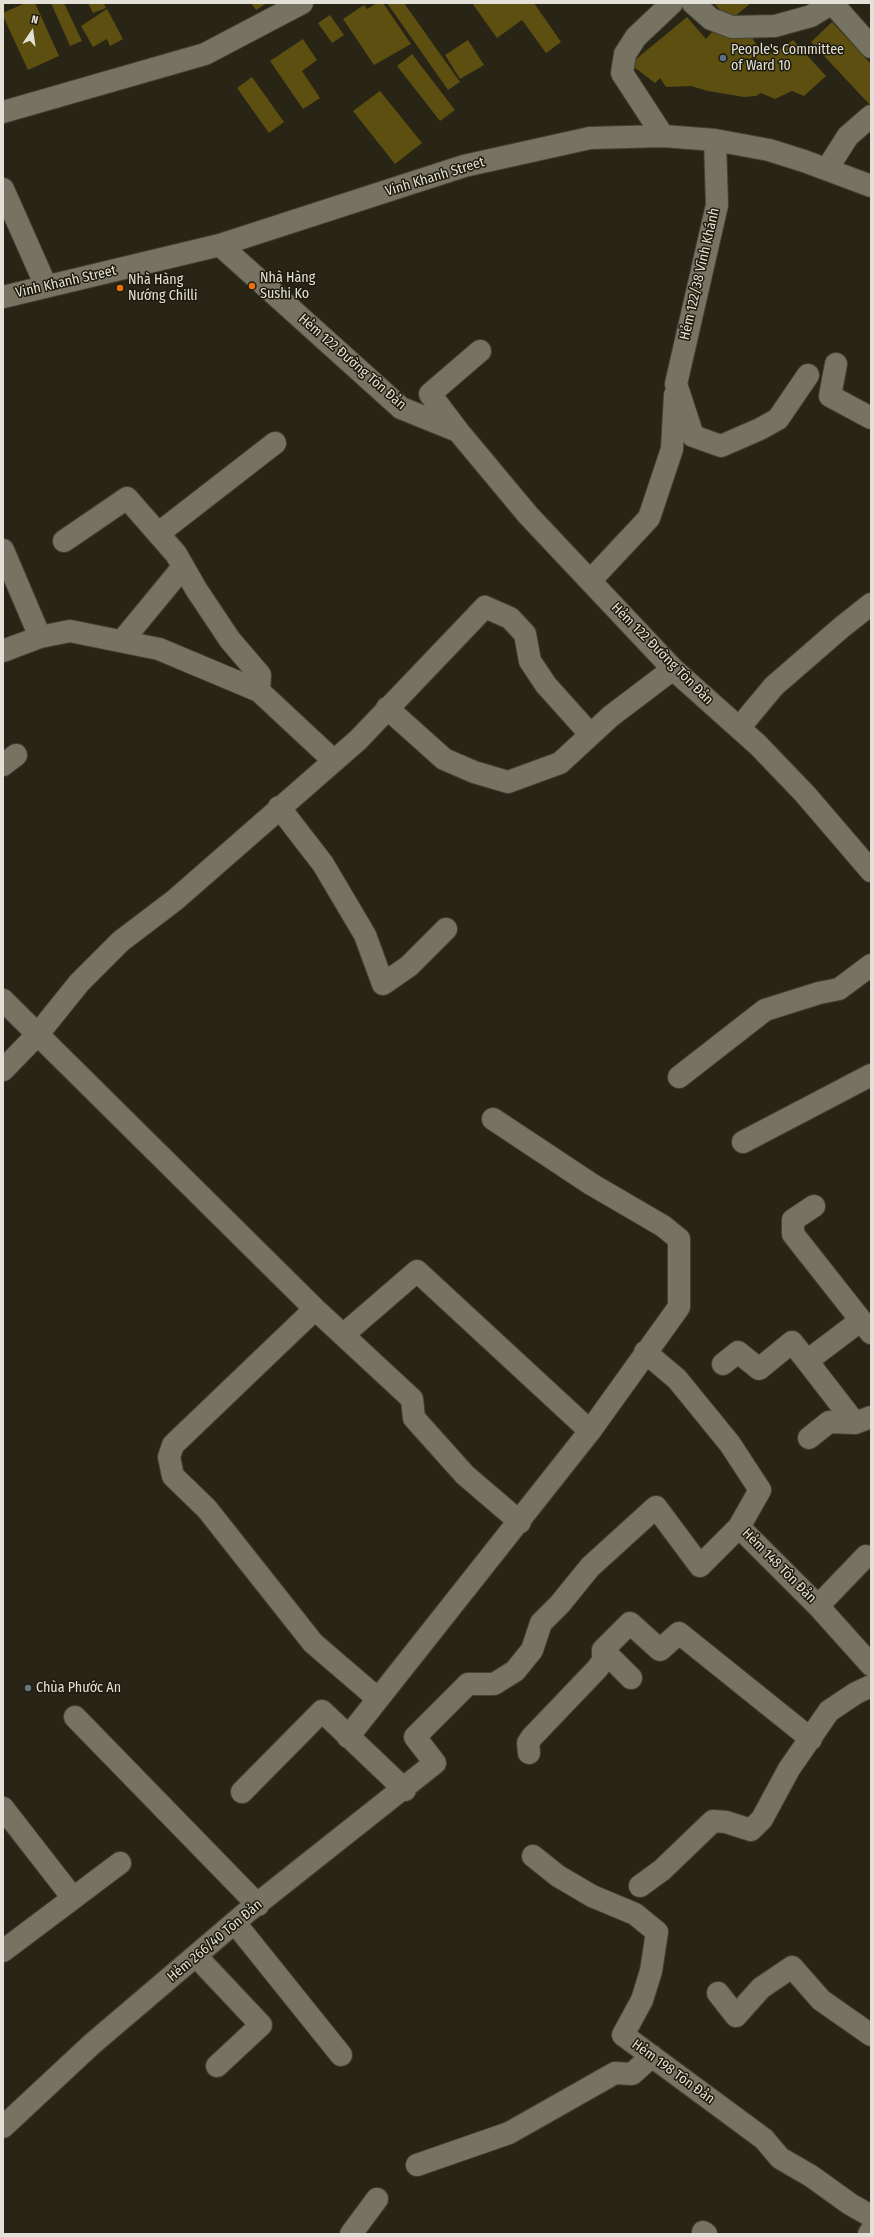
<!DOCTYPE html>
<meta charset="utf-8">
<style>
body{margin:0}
#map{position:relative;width:874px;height:2237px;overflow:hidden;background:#282416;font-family:"Fira Sans Condensed",sans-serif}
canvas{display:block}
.frame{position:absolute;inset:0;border:4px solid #e3e1d7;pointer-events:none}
.north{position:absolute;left:12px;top:12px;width:40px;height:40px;-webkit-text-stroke:3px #1e1b0c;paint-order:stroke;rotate:13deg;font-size:11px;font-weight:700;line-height:16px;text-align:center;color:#e3e1d7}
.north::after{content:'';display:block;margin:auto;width:14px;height:18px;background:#e3e1d7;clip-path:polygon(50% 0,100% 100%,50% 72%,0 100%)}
</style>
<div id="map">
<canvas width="874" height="2237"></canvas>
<div class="frame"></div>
<div class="north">N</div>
</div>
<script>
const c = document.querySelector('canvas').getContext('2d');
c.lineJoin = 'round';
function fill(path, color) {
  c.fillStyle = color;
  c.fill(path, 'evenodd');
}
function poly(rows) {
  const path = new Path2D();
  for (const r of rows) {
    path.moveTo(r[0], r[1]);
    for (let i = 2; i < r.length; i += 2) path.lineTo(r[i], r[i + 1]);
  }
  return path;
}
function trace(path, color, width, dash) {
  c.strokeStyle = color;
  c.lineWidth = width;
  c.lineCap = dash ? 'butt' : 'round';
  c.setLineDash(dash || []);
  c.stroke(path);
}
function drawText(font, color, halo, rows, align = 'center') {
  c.font = font + ' "Fira Sans Condensed",sans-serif';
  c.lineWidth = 3;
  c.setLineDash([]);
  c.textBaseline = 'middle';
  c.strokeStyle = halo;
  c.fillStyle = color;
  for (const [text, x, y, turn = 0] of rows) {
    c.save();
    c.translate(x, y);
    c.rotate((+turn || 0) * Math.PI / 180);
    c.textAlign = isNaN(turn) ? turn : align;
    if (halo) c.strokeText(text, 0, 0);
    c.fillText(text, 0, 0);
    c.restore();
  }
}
const building = poly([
 [25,3,35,3,59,56,28,70,3,16,3,13],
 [51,3,64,3,82,41,70,46],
 [88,3,104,3,106,8,93,13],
 [251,3,267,3,256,10],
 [377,3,383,3,411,44,374,65,343,19,364,5,367,9],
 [387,3,404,3,460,82,448,90],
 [472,3,534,3,561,42,546,53,522,20,497,38],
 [714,3,751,3,729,21],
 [107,9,123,39,110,46,107,39,93,47,81,26],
 [330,15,344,35,332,43,318,23],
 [687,17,706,39,713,31,752,37,761,53,776,52,793,40,826,76,804,96,792,91,775,99,761,93,756,96,744,97,708,91,691,86,666,87,660,78,655,83,630,64],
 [832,22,871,64,870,105,811,42],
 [303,39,317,60,302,71,320,98,303,109,270,61],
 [468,40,484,65,460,79,445,55],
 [412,54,455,110,440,121,397,66],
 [252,77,284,122,269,133,237,88],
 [380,91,422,143,395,164,353,111]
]);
const minor = poly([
 [693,3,711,19,732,27,775,26,811,16,832,3],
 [832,3,871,47],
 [3,112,205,54,302,3],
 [663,136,622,73,625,54,636,37,672,3],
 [715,140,717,205,676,384,693,436,721,446,760,429,778,419,808,375],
 [827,169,848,136,871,116],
 [3,189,46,286],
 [220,245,401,408,458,431,528,515,673,669,758,745,805,794,871,871],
 [3,297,220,245,464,166,590,138,663,136,715,140,769,150,804,161,871,186],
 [836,364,830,396,871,418],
 [458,431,430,394,480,351],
 [159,533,275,443],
 [64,541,127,498,176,554,196,589,230,640,260,675,259,691],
 [3,550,40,637],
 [590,581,649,518,672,449,675,395],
 [122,641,183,567],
 [3,651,40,637,70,631,159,649,259,691,333,760],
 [387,708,444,759,474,772,508,782,560,763,611,716,673,669],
 [739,728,774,686,842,627,871,604],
 [3,765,16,755],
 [279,807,323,864,365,935,383,984,409,966,446,929],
 [3,1000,315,1309,412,1399,414,1418,465,1475,520,1522],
 [3,1070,38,1034,79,983,121,941,175,900,358,740,485,607,510,618,525,634,530,661,546,685,590,734],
 [679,1077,765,1010,819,993,839,989,871,965],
 [743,1142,871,1075],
 [814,1206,793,1220,793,1234,871,1333],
 [315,1309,173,1445,169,1457,173,1476,207,1509,313,1643,377,1698],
 [343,1335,417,1271,590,1431],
 [645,1352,677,1379,730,1444,760,1490,739,1527,818,1606,871,1665],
 [807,1361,855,1423],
 [723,1364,738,1352,759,1369,792,1342,807,1361,860,1321],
 [809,1438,829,1422,855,1423,871,1417],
 [818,1606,866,1556],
 [631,1678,603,1650,630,1623,660,1650,679,1633,811,1739],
 [75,1717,258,1905],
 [348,1737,590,1431,679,1307,679,1239,663,1226,591,1184,493,1119],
 [529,1753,528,1743,532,1737,597,1669,603,1661,603,1650],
 [242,1792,322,1711,405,1790],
 [3,1808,73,1898],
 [533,1856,558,1876,592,1896,635,1914,657,1932,651,1971,642,2000,623,2035,764,2139,780,2158,811,2176,850,2204,871,2216],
 [640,1886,662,1870,713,1821,726,1822,751,1830,762,1819,789,1769,829,1711,856,1693,871,1686],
 [235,1923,341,2055],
 [3,1951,120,1863],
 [196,1956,261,2025,217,2066],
 [718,1993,736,2016,761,1988,792,1967,821,2000,871,2035],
 [3,2127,92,2044,247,1912,435,1763,415,1737,468,1684,494,1684,515,1671,532,1650,541,1623,560,1604,590,1567,656,1507,700,1566,739,1527],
 [417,2165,509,2133,615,2073,632,2074,652,2056],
 [703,2232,706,2234],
 [351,2234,377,2199],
 [869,2234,871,2231]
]);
const markers = [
 [723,58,4,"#5c6f8a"],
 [252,286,4,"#e8710a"],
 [120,288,4,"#e8710a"],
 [28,1688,4,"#6b7280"]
];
const poiNames = [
 ["People's Committee",731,50],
 ["of Ward 10",731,66],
 ["Nhà Hàng",260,278],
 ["Sushi Ko",260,294],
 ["Nhà Hàng",128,280],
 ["Nướng Chilli",128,296],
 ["Chùa Phước An",36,1688]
];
const streetNames = [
 ["Vinh Khanh Street",435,177,-17],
 ["Hẻm 122/38 Vĩnh Khánh",700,274,-77],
 ["Vinh Khanh Street",66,282,-13],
 ["Hẻm 122 Đường Tôn Đản",352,362,41],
 ["Hẻm 122 Đường Tôn Đản",662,654,45],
 ["Hẻm 148 Tôn Đản",779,1566,45],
 ["Hẻm 266/40 Tôn Đản",215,1941,-40],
 ["Hẻm 198 Tôn Đản",673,2072,36]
];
fill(building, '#5c4f10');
trace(minor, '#434035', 24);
trace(minor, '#777362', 22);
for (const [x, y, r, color] of markers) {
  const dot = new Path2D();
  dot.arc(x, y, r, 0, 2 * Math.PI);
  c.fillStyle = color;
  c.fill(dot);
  trace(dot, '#1e1b0c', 1.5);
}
drawText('14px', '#e3e1d7', '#1e1b0c', poiNames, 'left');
drawText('14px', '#e3e1d7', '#1e1b0c', streetNames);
</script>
